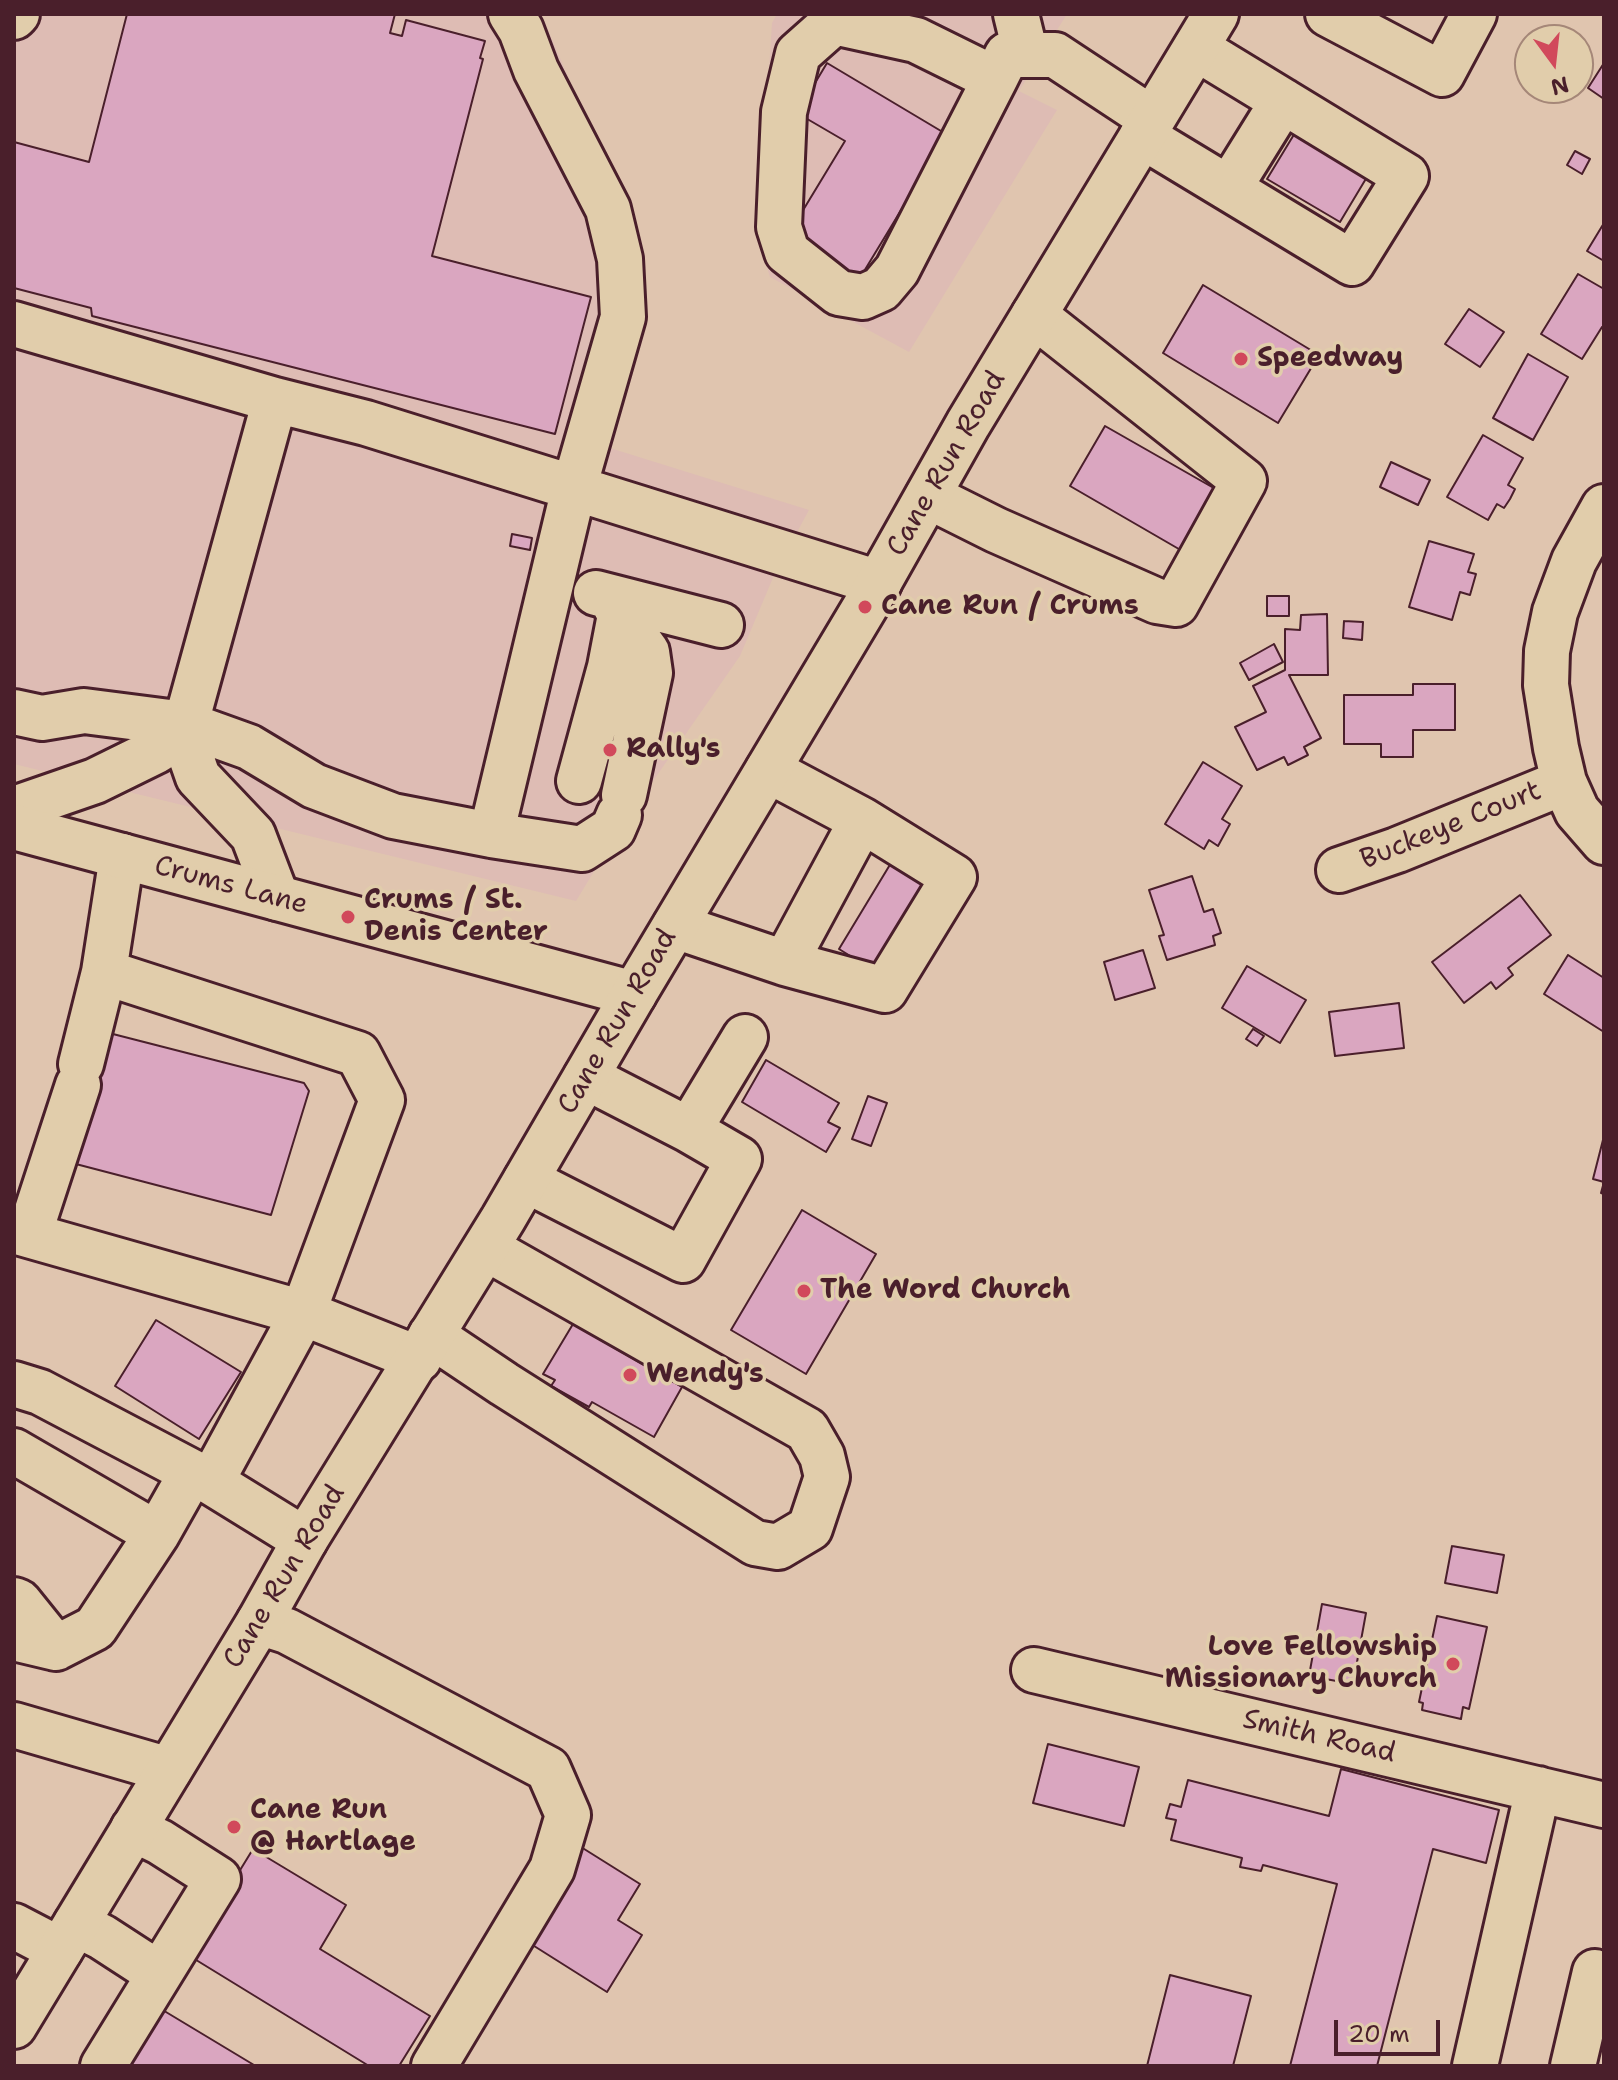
<!DOCTYPE html>
<style>
body{margin:0}
#map{position:relative;width:1618px;height:2080px;overflow:hidden;background:#e0c5af;font-family:"Shantell Sans",sans-serif}
canvas{display:block}
.frame{position:absolute;inset:0;border:16px solid #4a1f2b;pointer-events:none}
.north{position:absolute;left:1514px;top:24px;width:80px;height:80px;box-sizing:border-box;background:#e1cdab;border:2px solid #a58778;border-radius:50%;rotate:165deg;font-size:22px;font-weight:700;line-height:32px;text-align:center;color:#4a1f2b}
.north::after{content:'';display:block;margin:auto;width:28px;height:36px;background:#d1495b;clip-path:polygon(50% 0,100% 100%,50% 72%,0 100%)}
.scale{position:absolute;left:1334px;top:2020px;width:106px;height:36px;box-sizing:border-box;border:4px solid #4a1f2b;border-top:0;padding-left:10px;font-size:24px;line-height:28px;white-space:nowrap;color:#4a1f2b;-webkit-text-stroke:6px #e1cdab;paint-order:stroke}
</style>
<div id="map">
<canvas width="1618" height="2080"></canvas>
<div class="frame"></div>
<div class="north">N</div>
<div class="scale">20 m</div>
</div>
<script>
const c = document.querySelector('canvas').getContext('2d');
c.lineJoin = 'round';
function fill(path, color) {
  c.fillStyle = color;
  c.fill(path, 'evenodd');
}
function poly(rows) {
  const path = new Path2D();
  for (const r of rows) {
    path.moveTo(r[0], r[1]);
    for (let i = 2; i < r.length; i += 2) path.lineTo(r[i], r[i + 1]);
  }
  return path;
}
function trace(path, color, width, dash) {
  c.strokeStyle = color;
  c.lineWidth = width;
  c.lineCap = dash ? 'butt' : 'round';
  c.setLineDash(dash || []);
  c.stroke(path);
}
function drawText(font, color, halo, rows, align = 'center') {
  c.font = font + ' "Shantell Sans",sans-serif';
  c.lineWidth = 7;
  c.setLineDash([]);
  c.textBaseline = 'middle';
  c.strokeStyle = halo;
  c.fillStyle = color;
  for (const [text, x, y, turn = 0] of rows) {
    c.save();
    c.translate(x, y);
    c.rotate((+turn || 0) * Math.PI / 180);
    c.textAlign = isNaN(turn) ? turn : align;
    if (halo) c.strokeText(text, 0, 0);
    c.fillText(text, 0, 0);
    c.restore();
  }
}
const built = poly([
 [14,14,541,14,632,225,645,313,610,448,809,510,775,573,740,656,621,827,576,901,14,764],
 [777,14,1067,14,1019,91,1057,110,909,352,770,277,758,238,772,23]
]);
const building = poly([
 [127,14,395,14,390,33,402,36,406,20,485,41,480,58,483,59,432,256,591,297,555,434,92,316,91,308,14,288,14,142,89,162,127,14],
 [827,63,941,131,944,135,943,141,863,273,858,276,788,235,845,141,797,113,827,63],
 [1604,63,1604,99,1588,88,1604,63],
 [1304,118,1376,162,1340,222,1267,179,1304,118],
 [1575,151,1590,159,1582,174,1567,165,1575,151],
 [1604,223,1604,261,1587,251,1604,223],
 [1578,274,1604,289,1604,329,1602,327,1582,359,1541,334,1578,274],
 [1203,285,1319,355,1278,423,1163,353,1203,285],
 [1469,309,1504,332,1480,367,1445,344,1469,309],
 [1528,354,1568,377,1533,440,1493,418,1528,354],
 [1105,426,1219,491,1184,552,1070,486,1105,426],
 [1483,435,1523,458,1508,485,1515,489,1510,499,1504,508,1497,504,1488,520,1447,497,1483,435],
 [1391,462,1430,480,1418,505,1380,487,1391,462],
 [512,534,532,538,530,550,510,546,512,534],
 [1429,541,1474,554,1468,572,1476,574,1470,595,1460,592,1452,620,1409,607,1429,541],
 [1267,596,1289,596,1289,616,1267,616,1267,596],
 [1327,614,1328,675,1289,675,1321,738,1304,747,1308,755,1288,765,1284,757,1257,770,1235,727,1266,712,1253,686,1285,670,1285,629,1300,630,1301,615,1327,614],
 [1344,621,1363,622,1362,640,1343,638,1344,621],
 [1274,644,1283,662,1249,680,1240,663,1274,644],
 [1413,684,1455,684,1455,730,1413,730,1413,757,1381,757,1381,744,1344,744,1344,695,1413,695,1413,684],
 [1203,762,1242,786,1222,819,1230,824,1218,846,1209,840,1204,849,1165,824,1203,762],
 [891,863,936,890,884,977,839,949,891,863],
 [1192,876,1204,912,1213,909,1221,933,1213,936,1215,945,1167,960,1159,936,1164,935,1149,890,1192,876],
 [1520,895,1551,935,1508,968,1513,975,1496,989,1491,982,1464,1003,1432,962,1520,895],
 [1143,950,1155,988,1115,1000,1104,962,1143,950],
 [1568,955,1604,978,1604,1032,1544,994,1568,955],
 [1247,966,1306,1000,1280,1043,1222,1008,1247,966],
 [1399,1003,1404,1048,1335,1056,1329,1012,1399,1003],
 [1253,1029,1264,1036,1257,1046,1246,1039,1253,1029],
 [109,1033,304,1083,309,1091,271,1215,72,1163,109,1033],
 [766,1060,839,1103,828,1122,840,1128,826,1152,742,1102,766,1060],
 [868,1096,887,1103,871,1146,852,1139,868,1096],
 [1604,1136,1604,1194,1601,1193,1604,1182,1593,1179,1604,1136],
 [802,1210,876,1254,806,1374,731,1330,802,1210],
 [156,1320,241,1372,199,1439,115,1386,156,1320],
 [573,1324,682,1387,654,1437,592,1402,589,1407,551,1386,555,1380,543,1374,573,1324],
 [1452,1546,1504,1555,1497,1593,1445,1583,1452,1546],
 [1322,1604,1366,1613,1353,1684,1309,1676,1322,1604],
 [1437,1616,1487,1627,1469,1709,1463,1707,1461,1719,1422,1710,1423,1703,1419,1702,1437,1616],
 [1048,1744,1139,1767,1124,1826,1033,1803,1048,1744],
 [1341,1769,1499,1810,1486,1863,1433,1849,1377,2066,1290,2066,1337,1884,1263,1865,1261,1871,1240,1867,1242,1858,1171,1840,1176,1820,1166,1818,1170,1804,1181,1807,1188,1780,1329,1816,1341,1769],
 [581,1847,640,1884,618,1920,642,1935,607,1992,523,1939,581,1847],
 [253,1849,346,1905,320,1949,430,2016,399,2066,369,2066,188,1955,253,1849],
 [1170,1975,1251,1996,1233,2066,1147,2066,1170,1975],
 [156,2006,254,2065,254,2066,120,2066,156,2006]
]);
const minor = poly([
 [1016,14,1026,55],
 [1328,14,1442,74,1474,14],
 [14,17,17,14],
 [995,79,916,40,834,22,798,54,784,112,779,227,787,252,839,293,863,297,881,289,897,270,995,79,1007,55,1055,55,1152,119],
 [1142,136,1352,263,1406,176,1196,48],
 [1229,188,1283,101],
 [14,324,275,400,366,423,879,583],
 [928,496,996,530,1157,601,1176,604,1244,481,1034,315],
 [1604,507,1574,561,1555,612,1547,651,1546,685,1556,748,1564,782,1577,811,1604,842],
 [596,593,721,625],
 [611,598,620,615,647,652,650,673,624,795],
 [14,712,42,718,84,711,185,724,249,747,314,786,393,816,491,835,574,488,623,317,620,259,608,209,536,70,521,30,511,14],
 [183,734,275,400],
 [579,781,610,667,620,615],
 [14,809,95,781,156,751,183,734,198,777,253,835,277,898],
 [491,835,582,849,613,829,619,815],
 [1339,870,1397,850,1564,782],
 [675,926,785,963,862,820,768,770],
 [785,963,885,990,954,877,862,820],
 [104,972,358,1054,382,1100,303,1313,211,1482],
 [81,1064,104,972,122,856],
 [689,1130,745,1037],
 [526,1180,683,1260,739,1159,689,1130,586,1077],
 [14,1231,303,1313,419,1359],
 [29,1235,78,1085],
 [431,1335,504,1384,755,1543,778,1547,810,1528,827,1477,822,1456,807,1430,486,1248],
 [14,1384,40,1392,211,1482,305,1540],
 [14,1451,157,1534],
 [14,1600,19,1602,56,1648],
 [259,1622,287,1631,548,1769,568,1815,552,1869,434,2066],
 [14,1638,56,1648,95,1628,157,1534,192,1472],
 [1034,1670,1604,1805],
 [14,1725,169,1770],
 [76,1924,102,1937,159,1974],
 [14,1926,60,1950],
 [103,2066,218,1879,160,1842,133,1829],
 [1475,2066,1538,1789],
 [1573,2066,1595,1972]
]);
const major = poly([
 [14,827,634,994]
]);
const highway = poly([
 [14,2026,259,1622,305,1540,503,1219,634,994,865,607,968,424,1216,14]
]);
const markers = [
 [1241,359,8,"#d1495b"],
 [865,607,8,"#d1495b"],
 [610,750,8,"#d1495b"],
 [348,917,8,"#d1495b"],
 [804,1291,8,"#d1495b"],
 [630,1375,8,"#d1495b"],
 [1453,1664,8,"#d1495b"],
 [234,1827,8,"#d1495b"]
];
const poiNames = [
 ["Speedway",1257,359],
 ["Cane Run / Crums",881,607],
 ["Rally's",626,750],
 ["Crums / St.",364,901],
 ["Denis Center",364,933],
 ["The Word Church",820,1291],
 ["Wendy's",646,1375],
 ["Love Fellowship",1437,1648,"right"],
 ["Missionary Church",1437,1680,"right"],
 ["Cane Run",250,1811],
 ["@ Hartlage",250,1843]
];
const streetNames = [
 ["Cane Run Road",947,464,-60],
 ["Buckeye Court",1451,826,-22],
 ["Crums Lane",231,886,15],
 ["Cane Run Road",618,1022,-60],
 ["Cane Run Road",285,1577,-59],
 ["Smith Road",1319,1737,13]
];
fill(built, '#debcb4');
fill(building, '#daa6c0');
trace(building, '#4a1f2b', 2);
trace(minor, '#4a1f2b', 50);
trace(major, '#4a1f2b', 50);
trace(highway, '#4a1f2b', 50);
trace(minor, '#e1cdab', 44);
trace(major, '#e1cdab', 44);
trace(highway, '#e1cdab', 44);
for (const [x, y, r, color] of markers) {
  const dot = new Path2D();
  dot.arc(x, y, r, 0, 2 * Math.PI);
  c.fillStyle = color;
  c.fill(dot);
  trace(dot, '#e1cdab', 3);
}
drawText('bold 28px', '#4a1f2b', '#e1cdab', poiNames, 'left');
drawText('28px', '#4a1f2b', '#e1cdab', streetNames);
</script>
